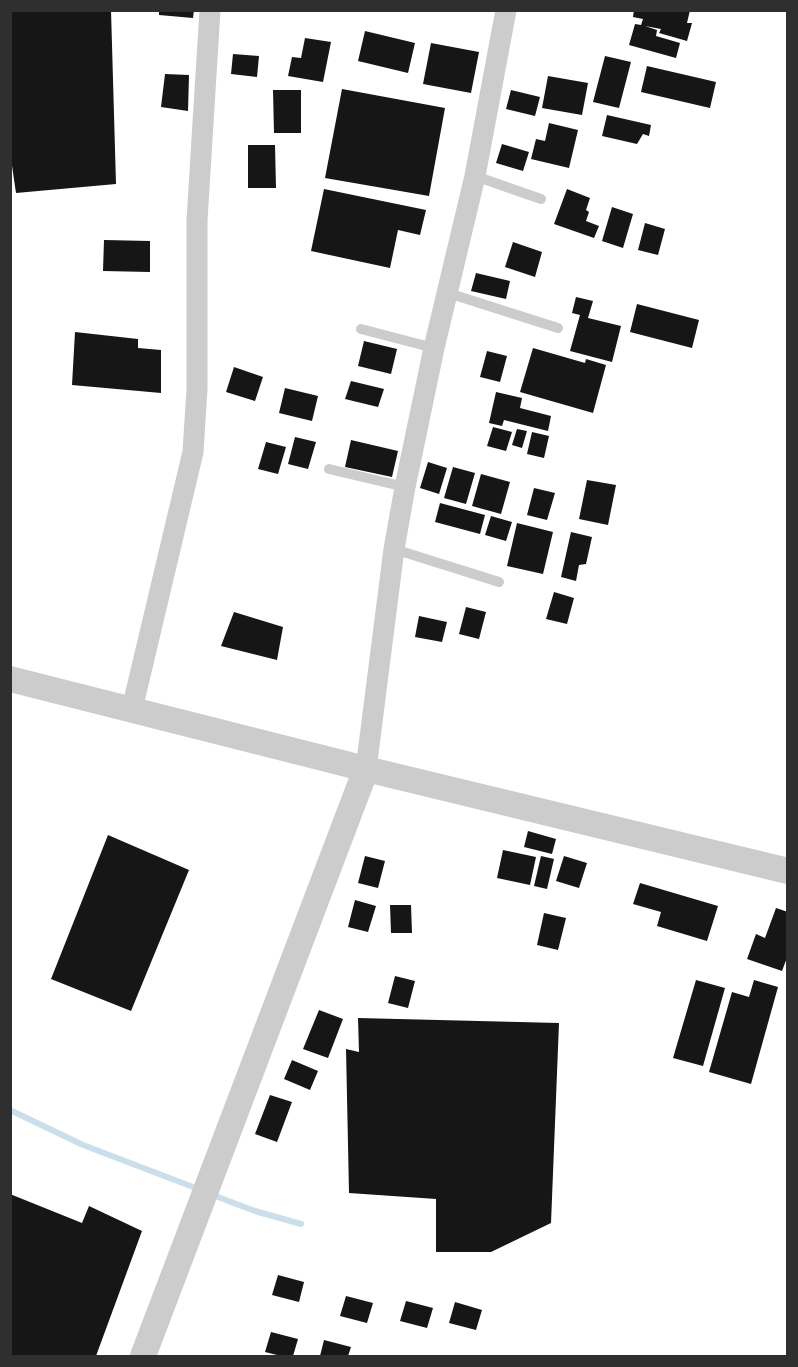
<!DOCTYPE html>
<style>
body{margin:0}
#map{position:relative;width:798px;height:1367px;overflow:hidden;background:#fff;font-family:"PT Sans",sans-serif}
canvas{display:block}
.frame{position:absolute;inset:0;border:12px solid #2f2f2f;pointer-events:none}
</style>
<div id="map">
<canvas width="798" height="1367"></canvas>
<div class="frame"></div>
</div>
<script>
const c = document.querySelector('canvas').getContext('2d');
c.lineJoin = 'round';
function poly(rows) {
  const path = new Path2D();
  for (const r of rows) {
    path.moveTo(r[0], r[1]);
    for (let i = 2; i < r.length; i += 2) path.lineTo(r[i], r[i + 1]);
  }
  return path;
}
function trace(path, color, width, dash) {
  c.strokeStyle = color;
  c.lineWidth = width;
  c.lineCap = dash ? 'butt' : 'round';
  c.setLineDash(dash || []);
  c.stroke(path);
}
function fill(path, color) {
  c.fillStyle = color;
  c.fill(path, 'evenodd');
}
const stream = poly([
 [10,1110,83,1145,201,1190],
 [210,1194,255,1211,301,1224]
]);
const building = poly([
 [10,10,111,10,116,184,16,193,10,152],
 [159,10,194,10,193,18,159,15],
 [634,10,690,10,687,23,692,23,687,41,659,33,661,29,645,26,657,30,656,36,680,43,676,58,629,45,635,24,641,25,643,19,633,17],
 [365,31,415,43,408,73,358,61],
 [305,38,331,42,323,82,288,76,292,57,301,58],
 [431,43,479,52,471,93,423,84],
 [233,54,259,56,257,77,231,74],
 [605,56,631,62,619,108,593,102],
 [647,66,716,82,710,108,641,92],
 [165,74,189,75,188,111,161,107],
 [548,76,588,83,582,115,542,108],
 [342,89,445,108,429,196,325,178],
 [273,90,301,90,301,133,274,133],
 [511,90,540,97,535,116,506,109],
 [607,115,651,125,649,136,643,134,637,144,602,136],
 [549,123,578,130,569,168,531,159,536,139,545,141],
 [502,144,529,152,523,171,496,163],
 [248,145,275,145,276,188,248,188],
 [324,189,426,210,420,235,398,230,390,268,311,251],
 [567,189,590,198,586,210,589,212,586,221,599,226,594,238,554,224],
 [612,207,633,214,623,248,602,241],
 [645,223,665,229,658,255,638,250],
 [104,240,150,241,150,272,103,271],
 [513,242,542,252,535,277,505,267],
 [476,273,510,281,506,299,471,291],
 [576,297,593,301,588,318,621,326,612,362,570,351,580,315,572,313],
 [637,304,699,320,692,348,630,332],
 [75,332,138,339,138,348,161,350,161,393,72,385],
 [364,341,397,349,391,374,358,366],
 [533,348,585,363,586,359,606,365,593,413,520,392],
 [487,351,507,356,500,382,480,377],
 [234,367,263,377,255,401,226,392],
 [351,381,384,389,378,407,345,399],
 [285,388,318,396,312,421,279,413],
 [496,392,522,398,520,408,551,416,548,431,504,420,502,426,489,423],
 [493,427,512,432,506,451,487,446],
 [517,429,527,431,522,448,512,445],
 [532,432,549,436,544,458,527,454],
 [295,437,316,442,308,469,288,464],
 [351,440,398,451,392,477,345,467],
 [266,442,286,447,278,474,258,469],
 [428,462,447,468,439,494,420,488],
 [453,467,475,473,466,504,444,498],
 [481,474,510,482,501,514,472,506],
 [587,480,616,485,608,525,579,519],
 [534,488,555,493,547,520,527,515],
 [440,503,485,515,480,534,435,522],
 [491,516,512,522,506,541,485,535],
 [517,523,553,532,543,574,507,566],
 [571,532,592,537,586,564,579,565,576,581,561,577],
 [554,592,574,598,567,624,546,619],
 [466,607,486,612,479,639,459,634],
 [234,612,283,627,277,660,221,646],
 [419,616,447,622,442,642,415,637],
 [528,831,556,839,552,854,524,847],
 [108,835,189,870,131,1011,51,979],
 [503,850,536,857,530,885,497,878],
 [365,856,385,861,378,888,358,883],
 [541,856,554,859,547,889,534,886],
 [564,856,587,863,579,888,556,881],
 [640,883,718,906,707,941,657,926,661,912,633,904],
 [355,900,376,906,368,932,348,927],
 [390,905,411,905,412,933,391,933],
 [776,908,788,912,788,955,782,971,747,959,756,934,765,938],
 [544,913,566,918,558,950,537,945],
 [395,976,415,981,408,1008,388,1003],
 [696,980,725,988,703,1066,673,1058],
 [754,980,778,987,751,1084,709,1072,732,992,749,997],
 [319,1010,343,1019,328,1058,303,1049],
 [358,1018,559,1023,551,1223,491,1252,436,1252,436,1199,349,1193,346,1049,359,1052],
 [292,1060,318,1071,310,1090,284,1079],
 [270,1095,292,1102,277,1142,255,1134],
 [10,1194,82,1223,89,1206,142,1231,96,1356,10,1356],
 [278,1275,304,1282,299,1302,272,1295],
 [346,1296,373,1303,367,1323,340,1316],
 [406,1301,433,1308,427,1328,400,1321],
 [455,1302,482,1310,476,1330,449,1323],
 [271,1332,298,1339,293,1356,281,1356,265,1352],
 [324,1340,351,1347,348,1356,320,1356]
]);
const service = poly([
 [475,176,541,199],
 [448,293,558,328],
 [361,329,434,348],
 [329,469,405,487],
 [394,549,499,582]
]);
const minor = poly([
 [132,709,193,452,197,389,197,220,210,10],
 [366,769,394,549,405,487,434,348,475,176,506,10]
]);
const tertiary = poly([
 [10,679,366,769,788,871],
 [143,1356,366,769]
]);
trace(stream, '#cadfeb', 6);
fill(building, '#161616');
trace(service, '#ccc', 10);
trace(minor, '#ccc', 21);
trace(tertiary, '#ccc', 26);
</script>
